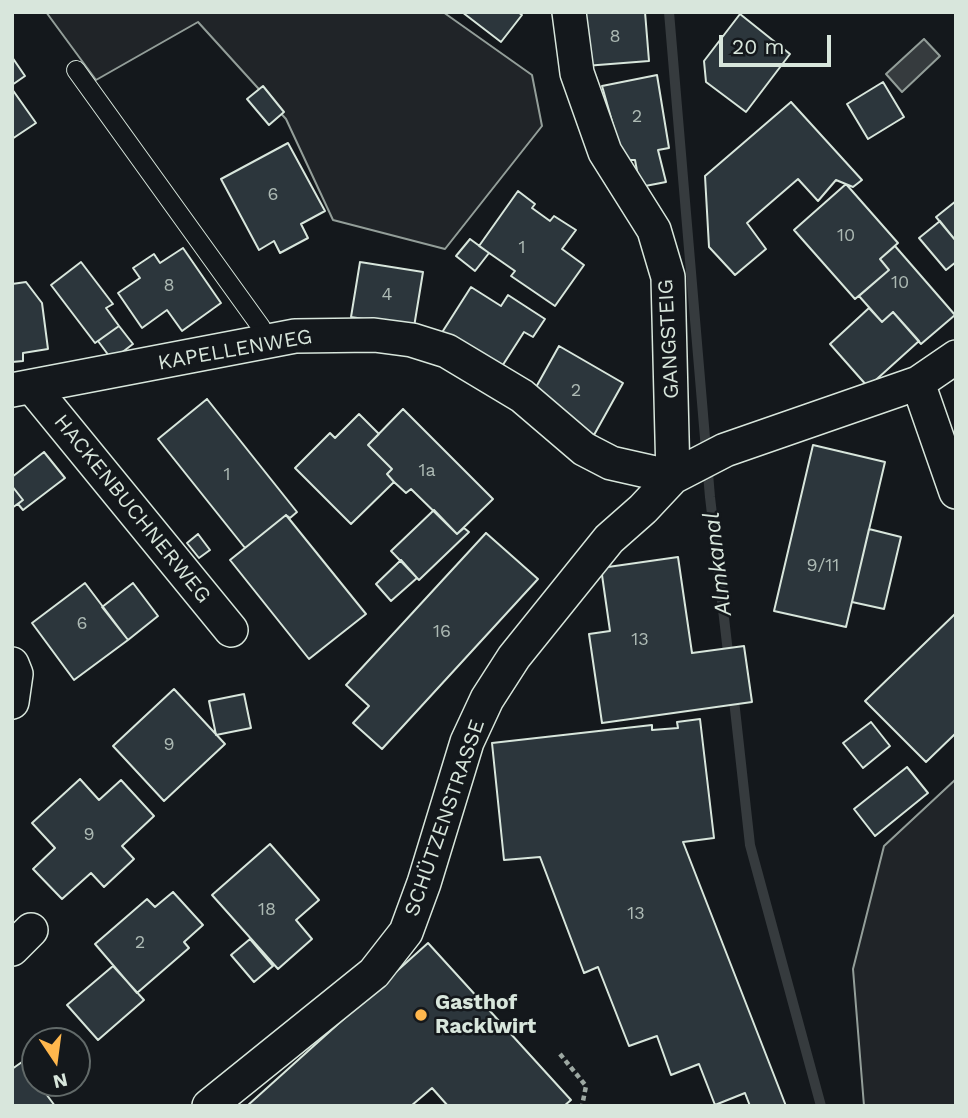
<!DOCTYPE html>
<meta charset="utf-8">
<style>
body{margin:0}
#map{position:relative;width:968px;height:1118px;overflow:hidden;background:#14181c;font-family:"Work Sans",sans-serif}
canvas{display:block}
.frame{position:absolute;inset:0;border:14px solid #d8e6dc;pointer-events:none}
.north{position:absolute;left:21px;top:1027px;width:70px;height:70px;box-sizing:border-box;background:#14181c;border:2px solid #626a69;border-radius:50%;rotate:167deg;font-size:19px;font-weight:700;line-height:28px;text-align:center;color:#d8e6dc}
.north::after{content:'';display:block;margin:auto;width:24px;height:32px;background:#ffb74d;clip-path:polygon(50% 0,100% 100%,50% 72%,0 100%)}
.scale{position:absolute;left:719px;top:35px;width:112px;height:32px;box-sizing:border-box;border:4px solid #d8e6dc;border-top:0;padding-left:9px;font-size:21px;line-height:24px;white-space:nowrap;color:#d8e6dc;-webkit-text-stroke:5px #14181c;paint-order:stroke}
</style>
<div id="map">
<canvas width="968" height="1118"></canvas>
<div class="frame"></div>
<div class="north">N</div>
<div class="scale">20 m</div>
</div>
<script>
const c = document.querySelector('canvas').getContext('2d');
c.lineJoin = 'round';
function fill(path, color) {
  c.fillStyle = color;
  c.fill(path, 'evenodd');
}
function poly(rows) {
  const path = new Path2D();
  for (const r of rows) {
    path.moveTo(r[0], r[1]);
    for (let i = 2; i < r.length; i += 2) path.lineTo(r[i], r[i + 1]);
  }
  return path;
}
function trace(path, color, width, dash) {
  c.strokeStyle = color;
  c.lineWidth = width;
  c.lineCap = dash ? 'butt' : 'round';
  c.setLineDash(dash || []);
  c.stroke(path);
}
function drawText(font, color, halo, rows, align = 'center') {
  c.font = font + ' "Work Sans",sans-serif';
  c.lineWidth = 5;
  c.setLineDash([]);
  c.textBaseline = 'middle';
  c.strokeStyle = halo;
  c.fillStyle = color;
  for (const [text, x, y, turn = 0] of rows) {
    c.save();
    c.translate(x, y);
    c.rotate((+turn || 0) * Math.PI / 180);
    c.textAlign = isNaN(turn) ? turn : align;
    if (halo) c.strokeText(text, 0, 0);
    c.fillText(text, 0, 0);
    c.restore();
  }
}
const green = poly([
 [46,12,443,12,532,75,542,126,445,249,333,220,286,119,198,22,96,80,46,12],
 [956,779,956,1106,864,1106,853,969,884,846,956,779]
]);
const water = poly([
 [924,39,940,56,902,92,886,74,924,39]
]);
const stream = poly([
 [669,12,710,497,729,661],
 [733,691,750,845,821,1106]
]);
const building = poly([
 [462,12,518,12,522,15,501,42,462,12],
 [582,12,645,12,649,61,585,66,582,12],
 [740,14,790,54,746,112,706,82,704,61,740,14],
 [12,57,25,76,12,85,12,57],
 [657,75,669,148,658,150,666,182,640,187,635,160,623,160,602,86,657,75],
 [883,82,904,117,868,139,847,104,883,82],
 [263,86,284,112,269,125,247,99,263,86],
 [12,89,36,123,12,139,12,89],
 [791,102,862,180,853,187,836,180,818,201,798,179,747,223,766,249,735,275,709,247,705,176,791,102],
 [288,143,325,211,301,224,308,238,280,253,274,241,259,250,221,179,288,143],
 [846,184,898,243,880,259,889,270,855,299,794,230,846,184],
 [518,191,535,204,532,208,550,221,554,216,576,230,562,249,584,265,555,306,511,276,515,271,479,246,518,191],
 [956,201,956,241,936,217,956,201],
 [940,221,956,241,956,262,946,270,919,238,940,221],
 [470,239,489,253,475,271,456,256,470,239],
 [895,246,955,315,921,344,893,312,882,322,859,296,889,270,880,259,895,246],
 [183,248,221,303,182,331,167,310,142,328,118,293,140,278,133,268,154,254,160,263,183,248],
 [81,262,113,304,106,308,119,326,95,343,51,285,81,262],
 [360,262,423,272,414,327,351,317,360,262],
 [26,282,42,303,48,349,23,353,23,361,12,362,12,284,26,282],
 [471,287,501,306,508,295,545,319,533,337,524,332,499,371,441,334,471,287],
 [869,308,882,322,893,312,919,341,868,387,830,344,869,308],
 [119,326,133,344,112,360,98,341,119,326],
 [559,346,623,383,594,435,530,398,559,346],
 [207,399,297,512,290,518,286,515,245,548,158,439,207,399],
 [403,409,493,499,457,534,411,489,406,493,394,482,387,474,392,469,368,445,403,409],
 [359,414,379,434,368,445,392,469,387,474,394,482,351,524,295,468,330,433,335,438,359,414],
 [813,445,885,462,846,627,774,611,813,445],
 [44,452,65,478,23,510,18,504,23,500,12,486,12,477,44,452],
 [12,486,23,500,12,508,12,486],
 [434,510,457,534,464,528,469,532,419,580,391,551,434,510],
 [286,515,366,614,309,659,230,560,286,515],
 [869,529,901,537,884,609,852,602,869,529],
 [486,533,538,579,382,749,353,723,369,706,346,685,486,533],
 [198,534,210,550,199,558,187,543,198,534],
 [678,557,692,653,744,646,752,702,602,723,589,634,610,631,601,568,678,557],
 [401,560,417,578,391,601,376,584,401,560],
 [85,583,128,640,74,680,32,623,85,583],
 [133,583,158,616,128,640,102,607,133,583],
 [956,613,956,733,926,762,865,701,956,613],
 [174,689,225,744,164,801,113,746,174,689],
 [244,694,251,728,216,735,209,701,244,694],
 [700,719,714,838,683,842,786,1106,750,1106,745,1093,715,1105,699,1064,671,1075,657,1036,629,1046,598,967,584,973,540,857,504,860,492,743,652,725,652,730,678,728,677,722,700,719],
 [871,722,890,746,863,768,843,743,871,722],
 [907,767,928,793,875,836,854,809,907,767],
 [80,779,99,800,121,780,154,816,122,846,134,859,104,887,91,873,62,899,33,869,55,848,32,823,80,779],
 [270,844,319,900,296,920,312,939,278,969,212,895,270,844],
 [173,892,203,925,184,942,189,948,137,993,95,944,147,899,155,907,173,892],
 [250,939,273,966,254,982,231,955,250,939],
 [428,943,571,1100,564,1106,448,1106,432,1088,411,1106,247,1106,428,943],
 [113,966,144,1000,98,1040,67,1005,113,966],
 [22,1062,35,1079,35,1083,38,1083,55,1106,12,1106,12,1069,22,1062]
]);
const path = poly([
 [560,1054,586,1086,582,1106]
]);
const service = poly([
 [76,70,261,327,264,342]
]);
const minor = poly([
 [569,12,577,73,605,152,654,230,668,277,673,477],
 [918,383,956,492],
 [33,388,231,630],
 [12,390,295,336,374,335,412,340,447,351,522,396,584,449,611,463,673,477],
 [12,664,16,674,12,702],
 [12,949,31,930],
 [209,1106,374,973,406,932,424,883,467,742,487,699,514,657,609,539,643,509,673,477,725,450,918,383,956,357]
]);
const markers = [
 [421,1015,7,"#ffb74d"]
];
const numberNames = [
 ["8",615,37],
 ["2",637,117],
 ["6",273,195],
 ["10",846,236],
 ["1",522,248],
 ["10",900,283],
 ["8",169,286],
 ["4",387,295],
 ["2",576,391],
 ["1a",427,471],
 ["1",227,475],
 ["9/11",823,566],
 ["6",82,624],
 ["16",442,632],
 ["13",640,640],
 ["9",169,745],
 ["9",89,835],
 ["18",267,910],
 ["13",636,914],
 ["2",140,943]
];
const streetNames = [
 ["GANGSTEIG",669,339,-93],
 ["KAPELLENWEG",235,350,-10],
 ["HACKENBUCHNERWEG",132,509,51],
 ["SCHÜTZENSTRASSE",445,818,-71]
];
const poiNames = [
 ["Gasthof",435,1003],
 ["Racklwirt",435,1027]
];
const waterNames = [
 ["Almkanal",718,564,-97]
];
fill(green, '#202428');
trace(green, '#939e99', 2);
fill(water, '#363b3e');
trace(water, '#939e99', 2);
trace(stream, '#363b3e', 10);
fill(building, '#2c363c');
trace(building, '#d8e6dc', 2);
trace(service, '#d8e6dc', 20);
trace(minor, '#d8e6dc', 36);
trace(path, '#9da8a2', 4.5, [5, 3.5]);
trace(service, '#14181c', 18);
trace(minor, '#14181c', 33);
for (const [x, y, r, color] of markers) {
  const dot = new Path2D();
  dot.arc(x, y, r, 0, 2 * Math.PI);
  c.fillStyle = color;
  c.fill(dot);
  trace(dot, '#14181c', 2.5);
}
drawText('18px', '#adbab4', null, numberNames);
drawText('21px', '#d8e6dc', '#14181c', streetNames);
drawText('bold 21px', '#d8e6dc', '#14181c', poiNames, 'left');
drawText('italic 23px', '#d8e6dc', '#14181c', waterNames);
</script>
